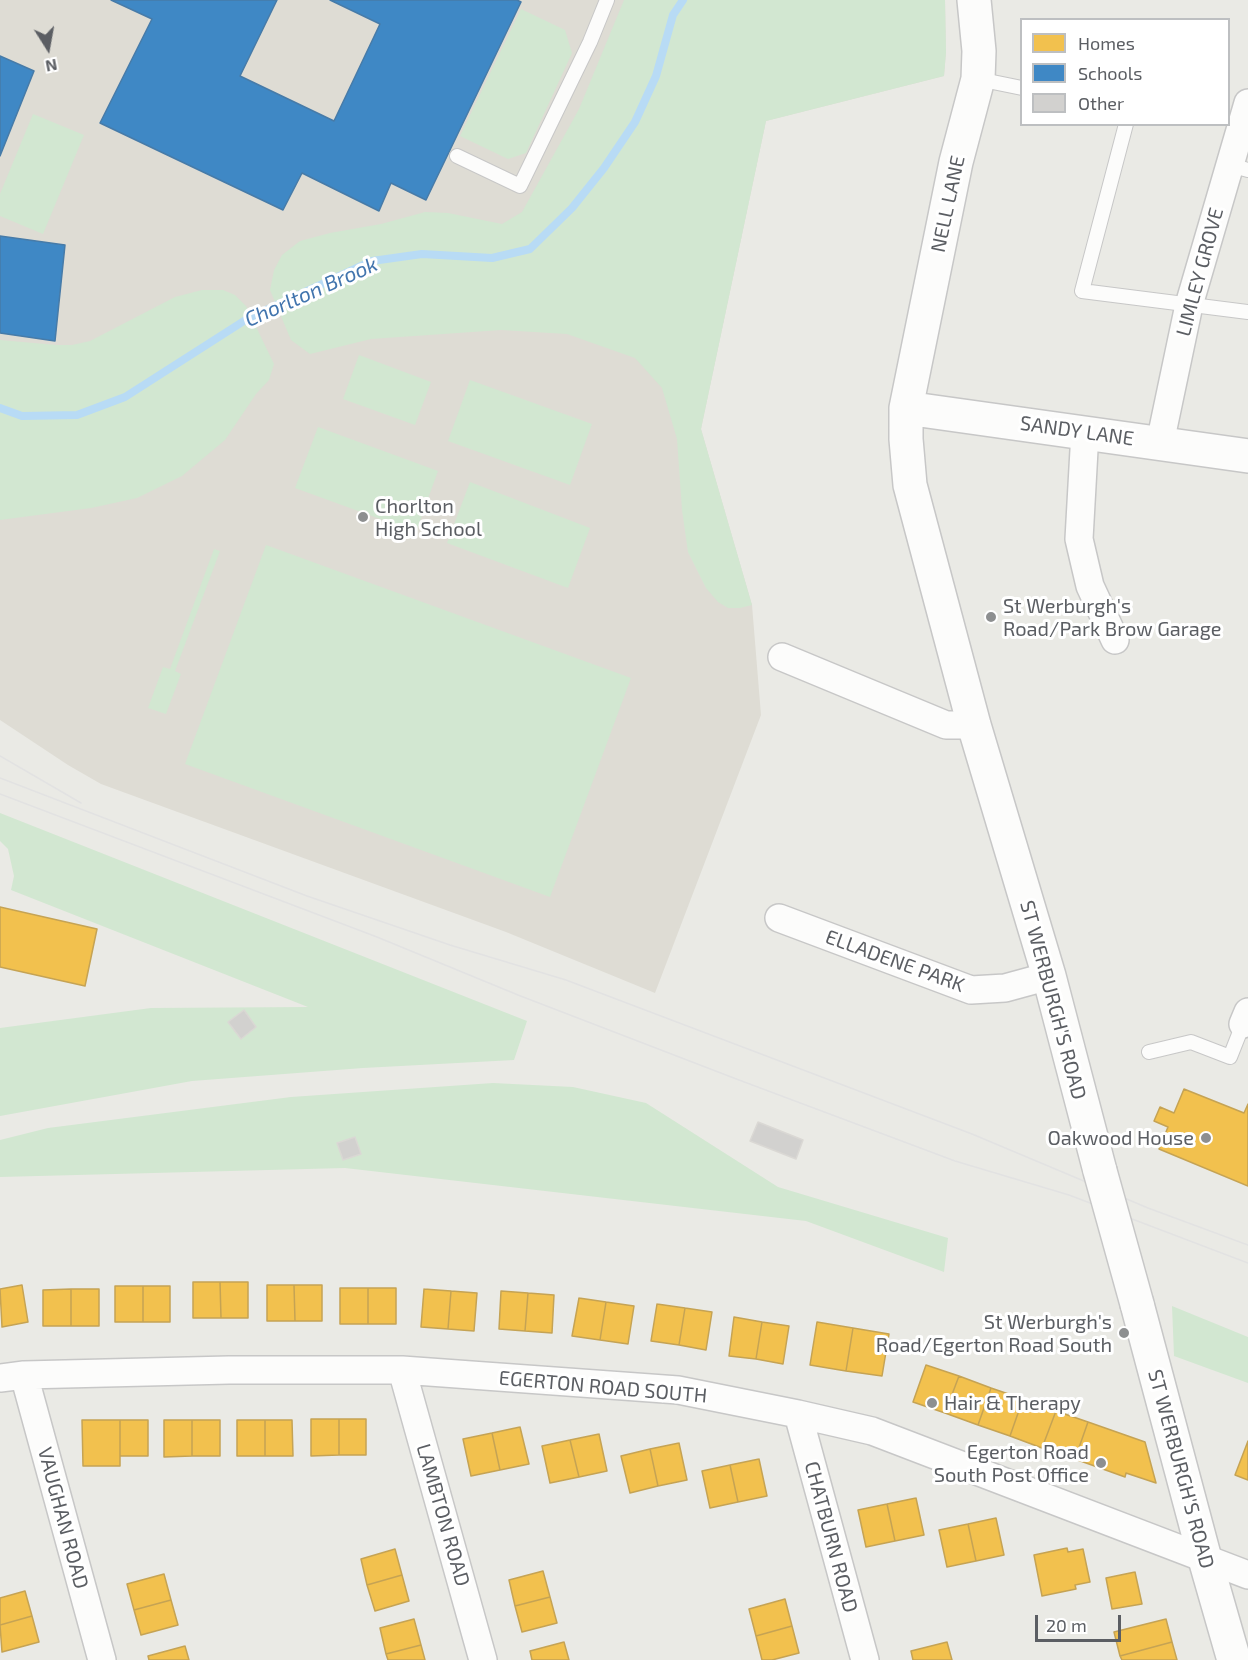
<!DOCTYPE html>
<style>
body{margin:0}
#map{position:relative;width:1248px;height:1660px;overflow:hidden;background:#eaeae5;font-family:"Exo 2",sans-serif}
canvas{display:block}
.legend{position:absolute;left:1020px;top:18px;width:210px;height:108px;box-sizing:border-box;background:#fff;border:2px solid #bdbfc1;margin:0;padding:8px 10px;list-style:none;font-size:18px;color:#5b5e63}
.legend li{display:flex;align-items:center;gap:12px;height:30px}
.legend b{width:30px;border:2px solid #bdbfc1}
.north{position:absolute;left:18px;top:18px;width:60px;height:60px;-webkit-text-stroke:4px #fff;paint-order:stroke;rotate:169deg;font-size:16px;font-weight:700;line-height:24px;text-align:center;color:#5b5e63}
.north::after{content:'';display:block;margin:auto;width:21px;height:27px;background:#5b5e63;clip-path:polygon(50% 0,100% 100%,50% 72%,0 100%)}
.scale{position:absolute;left:1035px;top:1615px;width:86px;height:27px;box-sizing:border-box;border:3px solid #5b5e63;border-top:0;padding-left:8px;font-size:18px;line-height:21px;white-space:nowrap;color:#5b5e63;-webkit-text-stroke:4px #fff;paint-order:stroke}
</style>
<div id="map">
<canvas width="1248" height="1660"></canvas>
<ul class="legend">
<li><b style="height:16px;background:#f2c14e"></b>Homes</li>
<li><b style="height:16px;background:#3f88c5"></b>Schools</li>
<li><b style="height:16px;background:#d2d1cf"></b>Other</li>
</ul>
<div class="north">N</div>
<div class="scale">20 m</div>
</div>
<script>
const c = document.querySelector('canvas').getContext('2d');
c.lineJoin = 'round';
function fill(path, color) {
  c.fillStyle = color;
  c.fill(path, 'evenodd');
}
function poly(rows) {
  const path = new Path2D();
  for (const r of rows) {
    path.moveTo(r[0], r[1]);
    for (let i = 2; i < r.length; i += 2) path.lineTo(r[i], r[i + 1]);
  }
  return path;
}
function trace(path, color, width, dash) {
  c.strokeStyle = color;
  c.lineWidth = width;
  c.lineCap = dash ? 'butt' : 'round';
  c.setLineDash(dash || []);
  c.stroke(path);
}
function drawText(font, color, halo, rows, align = 'center') {
  c.font = font + ' "Exo 2",sans-serif';
  c.lineWidth = 6;
  c.setLineDash([]);
  c.textBaseline = 'middle';
  c.strokeStyle = halo;
  c.fillStyle = color;
  for (const [text, x, y, turn = 0] of rows) {
    c.save();
    c.translate(x, y);
    c.rotate((+turn || 0) * Math.PI / 180);
    c.textAlign = isNaN(turn) ? turn : align;
    if (halo) c.strokeText(text, 0, 0);
    c.fillText(text, 0, 0);
    c.restore();
  }
}
const education = poly([
 [0,0,945,0,946,52,944,76,766,121,701,429,752,605,761,715,655,993,506,932,101,784,68,765,0,720]
]);
const green = poly([
 [624,0,945,0,946,52,944,76,766,121,701,429,752,605,740,608,728,608,718,602,706,588,688,552,682,510,677,439,662,388,635,358,567,334,501,330,371,339,310,354,291,340,270,290,274,270,282,255,300,241,330,233,381,224,425,212,448,213,502,224,522,212,579,109],
 [521,9,565,30,572,53,526,153,508,159,460,136],
 [33,114,84,135,43,234,0,216,0,194],
 [202,290,223,290,235,295,246,306,274,364,269,380,256,394,225,440,182,476,137,498,91,508,0,520,0,340,56,345,72,345,90,341,175,297],
 [359,355,431,382,415,425,343,399],
 [470,380,592,424,570,485,448,441],
 [318,427,438,471,416,532,295,488],
 [470,482,590,528,568,588,447,543],
 [266,545,631,678,550,897,185,764],
 [214,549,220,551,175,671,181,674,166,714,148,708,163,667,170,669],
 [0,813,527,1021,514,1060,363,1068,192,1081,0,1116,0,1028,151,1008,308,1007,11,890,14,876,8,849,0,841],
 [493,1083,573,1087,646,1103,778,1187,948,1238,944,1272,806,1221,345,1168,0,1177,0,1140,48,1128,291,1097],
 [1172,1306,1248,1337,1248,1383,1174,1356]
]);
const homes = poly([
 [0,907,97,929,85,986,0,967,0,907],
 [1184,1089,1244,1113,1248,1104,1248,1186,1159,1149,1168,1127,1154,1121,1160,1107,1174,1113,1184,1089],
 [193,1282,220,1282,221,1318,193,1318,193,1282],
 [220,1282,248,1282,248,1318,221,1318,220,1282],
 [22,1285,28,1322,2,1327,0,1289,22,1285],
 [267,1285,294,1285,295,1321,267,1321,267,1285],
 [294,1285,322,1285,322,1321,295,1321,294,1285],
 [115,1286,143,1286,143,1322,115,1322,115,1286],
 [143,1286,170,1286,170,1322,143,1322,143,1286],
 [340,1288,368,1288,368,1324,340,1324,340,1288],
 [368,1288,396,1288,396,1324,368,1324,368,1288],
 [71,1289,71,1326,43,1326,43,1290,71,1289],
 [71,1289,99,1289,99,1326,71,1326,71,1289],
 [424,1289,451,1291,448,1329,421,1327,424,1289],
 [451,1291,477,1293,474,1331,448,1329,451,1291],
 [501,1291,528,1293,525,1331,499,1329,501,1291],
 [528,1293,554,1295,552,1333,525,1331,528,1293],
 [579,1298,606,1302,600,1340,572,1336,579,1298],
 [606,1302,634,1306,628,1344,600,1340,606,1302],
 [657,1304,685,1308,679,1345,651,1341,657,1304],
 [685,1308,712,1312,706,1350,679,1345,685,1308],
 [734,1317,762,1322,756,1359,729,1356,734,1317],
 [762,1322,789,1326,783,1364,756,1359,762,1322],
 [817,1322,853,1328,846,1371,810,1365,817,1322],
 [853,1328,889,1334,882,1376,846,1371,853,1328],
 [926,1365,959,1376,945,1413,913,1402,926,1365],
 [959,1376,991,1388,978,1425,945,1413,959,1376],
 [991,1388,1023,1399,1010,1436,978,1425,991,1388],
 [1023,1399,1056,1411,1042,1448,1010,1436,1023,1399],
 [1056,1411,1088,1422,1075,1459,1042,1448,1056,1411],
 [311,1419,339,1419,339,1455,311,1456,311,1419],
 [339,1419,366,1419,366,1455,339,1455,339,1419],
 [82,1420,120,1420,120,1466,83,1466,82,1420],
 [120,1420,148,1420,148,1456,120,1456,120,1420],
 [164,1420,192,1420,192,1456,164,1457,164,1420],
 [192,1420,220,1420,220,1456,192,1456,192,1420],
 [237,1420,265,1420,265,1456,237,1456,237,1420],
 [265,1420,292,1420,293,1456,265,1456,265,1420],
 [1088,1422,1145,1442,1156,1483,1126,1473,1125,1477,1075,1459,1088,1422],
 [520,1427,529,1464,500,1470,492,1433,520,1427],
 [492,1433,500,1470,471,1476,463,1439,492,1433],
 [599,1434,607,1471,579,1477,570,1440,599,1434],
 [570,1440,579,1477,550,1483,542,1446,570,1440],
 [1248,1441,1248,1480,1235,1475,1248,1441],
 [679,1443,687,1480,658,1486,650,1449,679,1443],
 [650,1449,658,1486,630,1493,621,1456,650,1449],
 [759,1459,767,1496,738,1502,730,1465,759,1459],
 [730,1465,738,1502,710,1508,702,1471,730,1465],
 [916,1498,924,1535,895,1541,887,1504,916,1498],
 [887,1504,895,1541,866,1547,858,1510,887,1504],
 [996,1518,1004,1555,976,1561,968,1524,996,1518],
 [968,1524,976,1561,947,1567,939,1530,968,1524],
 [1067,1548,1068,1552,1083,1549,1090,1582,1075,1585,1076,1589,1042,1596,1034,1555,1067,1548],
 [395,1549,402,1575,367,1585,361,1559,395,1549],
 [543,1571,550,1597,515,1606,509,1580,543,1571],
 [1135,1572,1142,1604,1112,1609,1106,1578,1135,1572],
 [164,1574,171,1600,134,1610,127,1584,164,1574],
 [402,1575,409,1601,375,1611,367,1585,402,1575],
 [25,1591,32,1616,0,1625,0,1598,25,1591],
 [550,1597,557,1623,522,1632,515,1606,550,1597],
 [785,1599,792,1626,756,1636,749,1609,785,1599],
 [171,1600,178,1625,141,1635,134,1610,171,1600],
 [32,1616,39,1642,2,1652,0,1625,32,1616],
 [414,1619,421,1645,386,1654,380,1628,414,1619],
 [1166,1619,1172,1642,1120,1656,1114,1632,1166,1619],
 [792,1626,799,1653,772,1660,762,1660,756,1636,792,1626],
 [564,1642,569,1660,532,1660,530,1651,564,1642],
 [947,1642,952,1660,913,1660,911,1651,947,1642],
 [1172,1642,1177,1660,1122,1660,1120,1656,1172,1642],
 [421,1645,425,1660,388,1660,386,1654,421,1645],
 [185,1646,189,1660,149,1660,148,1656,185,1646]
]);
const schools = poly([
 [111,0,277,0,240,76,334,121,380,24,330,0,517,0,521,2,426,200,391,183,379,211,302,173,283,210,100,123,152,19,111,0],
 [0,56,34,71,0,156,0,56],
 [0,236,65,245,55,341,0,333,0,236]
]);
const stream = poly([
 [0,408,22,416,77,415,125,397,247,319,372,261,422,254,492,258,530,249,572,208,604,168,635,122,656,76,673,15,683,0]
]);
const building = poly([
 [244,1010,256,1027,241,1039,228,1022,244,1010],
 [758,1122,803,1140,796,1159,750,1141,758,1122],
 [355,1137,361,1154,343,1160,337,1143,355,1137]
]);
const service = poly([
 [978,79,1022,88],
 [1126,124,1082,291,1248,312],
 [457,156,520,186,590,42,607,0],
 [1230,165,1248,170],
 [1149,1052,1191,1042,1230,1057,1243,1024]
]);
const minor = poly([
 [1085,432,1079,539,1090,586,1115,640],
 [1160,443,1189,305,1248,103],
 [782,657,946,725,974,725],
 [779,918,971,990,1005,988,1049,976],
 [1243,1024,1248,1012],
 [402,1370,483,1660],
 [24,1375,102,1660],
 [0,1378,24,1375,229,1370,402,1370,678,1390,798,1414,872,1431,1248,1575],
 [798,1414,865,1660]
]);
const tertiary = poly([
 [974,0,979,51,978,79,956,162,906,408,906,439,910,485,974,725,1049,976,1100,1171],
 [906,408,1248,456],
 [1137,1304,1205,1559,1234,1660]
]);
const tram = poly([
 [0,756,81,803],
 [0,778,307,896,450,945,566,980,972,1134,1148,1208,1248,1245],
 [0,794,377,937,518,995,739,1080,955,1161,1069,1195,1248,1263]
]);
const tertiaryBridge = poly([
 [1100,1171,1137,1304]
]);
const markers = [
 [363,517,6,"#8d8f90"],
 [991,617,6,"#8d8f90"],
 [1206,1138,6,"#8d8f90"],
 [1124,1333,6,"#8d8f90"],
 [932,1403,6,"#8d8f90"],
 [1101,1463,6,"#8d8f90"]
];
const streetNames = [
 ["NELL LANE",948,204,-78],
 ["LIMLEY GROVE",1200,272,-75],
 ["SANDY LANE",1077,431,8],
 ["ELLADENE PARK",895,961,20],
 ["ST WERBURGH'S ROAD",1053,1000,75],
 ["EGERTON ROAD SOUTH",603,1387,5],
 ["ST WERBURGH'S ROAD",1181,1469,75],
 ["LAMBTON ROAD",443,1515,74],
 ["VAUGHAN ROAD",63,1518,75],
 ["CHATBURN ROAD",831,1537,75]
];
const poiNames = [
 ["Chorlton",375,506],
 ["High School",375,529],
 ["St Werburgh's",1003,606],
 ["Road/Park Brow Garage",1003,629],
 ["Oakwood House",1194,1138,"right"],
 ["St Werburgh's",1112,1322,"right"],
 ["Road/Egerton Road South",1112,1345,"right"],
 ["Hair & Therapy",944,1403],
 ["Egerton Road",1089,1452,"right"],
 ["South Post Office",1089,1475,"right"]
];
const waterNames = [
 ["Chorlton Brook",311,292,-24]
];
fill(education, '#dedcd4');
fill(green, '#d2e7d1');
fill(homes, '#f2c14e');
trace(homes, '#c5a354', 1.5);
fill(schools, '#3f88c5');
trace(schools, '#477ba8', 1.5);
trace(stream, '#b8dbf5', 8);
fill(building, '#d2d1cf');
trace(building, '#dad8d4', 1.5);
trace(service, '#c7c7c7', 16);
trace(minor, '#c7c7c7', 30);
trace(tertiary, '#c7c7c7', 36);
trace(service, '#fcfcfb', 14);
trace(minor, '#fcfcfb', 27);
trace(tertiary, '#fcfcfb', 33);
trace(tram, '#e2e2e2', 1.5);
trace(tertiaryBridge, '#c7c7c7', 36, []);
trace(tertiaryBridge, '#fcfcfb', 33);
for (const [x, y, r, color] of markers) {
  const dot = new Path2D();
  dot.arc(x, y, r, 0, 2 * Math.PI);
  c.fillStyle = color;
  c.fill(dot);
  trace(dot, '#fff', 2);
}
drawText('20px', '#5b5e63', '#fff', streetNames);
drawText('20px', '#5b5e63', '#fff', poiNames, 'left');
drawText('italic 21px', '#4275ae', '#fff', waterNames);
</script>
